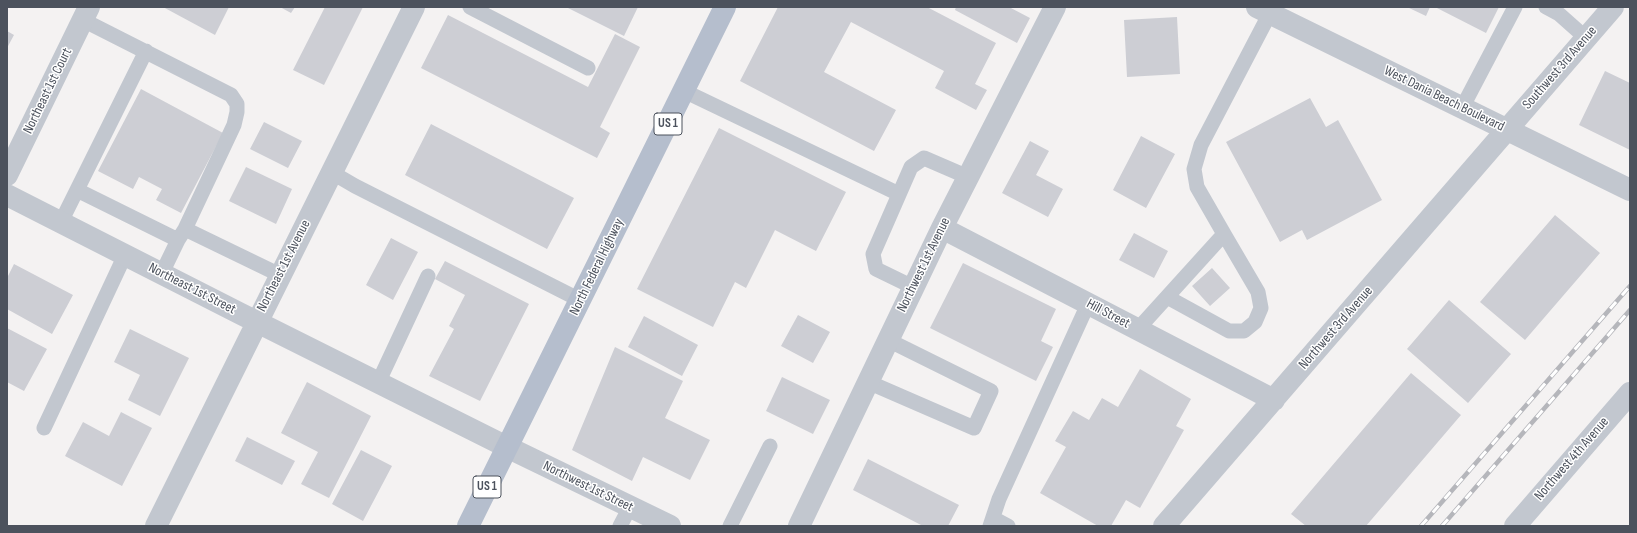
<!DOCTYPE html>
<style>
body{margin:0}
#map{position:relative;width:1637px;height:533px;overflow:hidden;background:#f4f2f2;font-family:"Sofia Sans Condensed",sans-serif}
canvas{display:block}
.frame{position:absolute;inset:0;border:8px solid #4c525d;pointer-events:none}
</style>
<div id="map">
<canvas width="1637" height="533"></canvas>
<div class="frame"></div>
</div>
<script>
const c = document.querySelector('canvas').getContext('2d');
c.lineJoin = 'round';
function fill(path, color) {
  c.fillStyle = color;
  c.fill(path, 'evenodd');
}
function poly(rows) {
  const path = new Path2D();
  for (const r of rows) {
    path.moveTo(r[0], r[1]);
    for (let i = 2; i < r.length; i += 2) path.lineTo(r[i], r[i + 1]);
  }
  return path;
}
function trace(path, color, width, dash) {
  c.strokeStyle = color;
  c.lineWidth = width;
  c.lineCap = dash ? 'butt' : 'round';
  c.setLineDash(dash || []);
  c.stroke(path);
}
function drawText(font, color, halo, rows, align = 'center') {
  c.font = font + ' "Sofia Sans Condensed",sans-serif';
  c.lineWidth = 3;
  c.setLineDash([]);
  c.textBaseline = 'middle';
  c.strokeStyle = halo;
  c.fillStyle = color;
  for (const [text, x, y, turn = 0] of rows) {
    c.save();
    c.translate(x, y);
    c.rotate((+turn || 0) * Math.PI / 180);
    c.textAlign = isNaN(turn) ? turn : align;
    if (halo) c.strokeText(text, 0, 0);
    c.fillText(text, 0, 0);
    c.restore();
  }
}
const building = poly([
 [163,7,229,7,215,35],
 [280,7,295,7,291,13],
 [325,7,363,7,324,85,293,70],
 [566,7,638,7,624,36],
 [778,7,927,7,996,43,975,84,987,90,976,110,935,88,944,71,851,22,824,72,896,110,874,151,740,81],
 [956,7,1009,7,1030,18,1017,43,955,10],
 [1407,7,1430,7,1426,16],
 [1435,7,1499,7,1486,33],
 [448,15,588,87,615,34,640,47,600,127,610,133,597,158,421,68],
 [1177,17,1180,74,1127,77,1124,20],
 [7,31,14,35,7,48],
 [1605,71,1630,83,1630,150,1579,125],
 [141,89,223,133,181,213,156,200,162,189,139,177,133,189,98,171],
 [1310,98,1326,127,1338,120,1382,200,1307,240,1302,230,1280,242,1226,142],
 [264,122,302,141,288,168,250,149],
 [431,124,574,198,547,249,405,175],
 [719,128,846,192,816,251,775,230,746,288,735,282,713,327,637,289],
 [1141,136,1175,154,1146,208,1113,190],
 [1030,141,1049,151,1036,175,1063,189,1048,217,1002,193],
 [246,167,292,189,276,224,229,201],
 [1555,215,1600,253,1525,340,1480,302],
 [1134,233,1168,251,1154,278,1119,260],
 [391,238,418,252,393,300,366,285],
 [445,261,529,304,480,401,429,376,454,329,449,326,465,295,435,279],
 [963,263,1056,309,1041,341,1053,347,1036,381,930,328],
 [14,264,73,295,52,334,7,309,7,278],
 [1212,268,1230,288,1210,306,1192,286],
 [1449,300,1511,354,1468,403,1407,349],
 [798,315,830,332,813,363,781,346],
 [644,316,698,345,682,376,628,347],
 [7,328,47,349,24,391,7,382],
 [130,329,189,358,160,416,128,400,140,375,114,362],
 [615,347,683,381,665,418,710,440,690,480,643,457,632,481,572,450],
 [1140,369,1191,399,1176,426,1184,430,1140,508,1126,500,1111,526,1098,526,1040,493,1066,447,1055,441,1073,411,1089,420,1102,398,1118,407],
 [1411,373,1461,415,1366,526,1306,526,1291,514],
 [782,377,830,400,813,434,766,411],
 [307,382,371,416,329,498,301,484,318,452,281,433],
 [121,412,152,428,122,486,65,456,83,422,109,436],
 [247,437,295,461,282,485,235,461],
 [361,450,392,466,363,521,332,504],
 [868,459,959,505,948,526,923,526,853,490]
]);
const service = poly([
 [470,7,588,68],
 [1546,7,1559,14,1586,38],
 [83,20,231,95,237,104,237,112,234,125,185,229,178,240,162,273],
 [684,91,899,194],
 [1462,108,1515,7],
 [331,172,355,186,580,300],
 [77,190,178,240],
 [61,222,146,51],
 [185,229,280,275],
 [913,287,876,269,873,254,911,167,924,158,968,177],
 [1167,297,1229,331,1244,331,1255,322,1261,308,1258,292,1224,234],
 [1137,330,1224,234,1197,187,1194,169,1201,145,1270,13],
 [868,382,974,428,991,391,888,340],
 [378,383,428,276],
 [44,428,125,255],
 [993,518,1008,526],
 [620,526,630,507],
 [730,526,770,446],
 [990,526,999,499,1088,304]
]);
const minor = poly([
 [1257,7,1630,190],
 [7,175,89,7],
 [7,195,241,314,507,447],
 [942,228,1274,400],
 [156,526,414,7],
 [799,526,942,228,1055,7],
 [1164,526,1613,7],
 [1515,526,1630,393]
]);
const tertiary = poly([
 [507,447,670,526]
]);
const primary = poly([
 [468,526,725,7]
]);
const rail = poly([
 [1421,526,1630,286],
 [1442,526,1630,310]
]);
const shields = [
 [668,124,28],
 [487,487,28]
];
const shieldNames = [
 ["US 1",668,124],
 ["US 1",487,487]
];
const streetNames = [
 ["Southwest 3rd Avenue",1560,68,-49],
 ["Northeast 1st Court",48,91,-64],
 ["West Dania Beach Boulevard",1444,99,26],
 ["Northwest 1st Avenue",924,265,-64],
 ["Northeast 1st Avenue",284,266,-63],
 ["North Federal Highway",597,267,-64],
 ["Northeast 1st Street",192,289,27],
 ["Hill Street",1108,314,28],
 ["Northwest 3rd Avenue",1336,328,-49],
 ["Northwest 4th Avenue",1572,459,-49],
 ["Northwest 1st Street",588,487,26]
];
fill(building, '#cdced4');
trace(service, '#c2c7cf', 15);
trace(minor, '#c2c7cf', 22);
trace(tertiary, '#c2c7cf', 22);
trace(primary, '#b5becd', 22);
trace(rail, '#b5b6bb', 4.5);
trace(rail, '#fff', 3, [9]);
for (const [x, y, w] of shields) {
  const box = new Path2D();
  box.roundRect(x - w / 2, y - 11, w, 22, 3);
  c.fillStyle = '#fff';
  c.fill(box);
  trace(box, '#4c525d', 1);
}
drawText('bold 13px', '#4c525d', null, shieldNames);
drawText('14px', '#4c525d', '#fff', streetNames);
</script>
